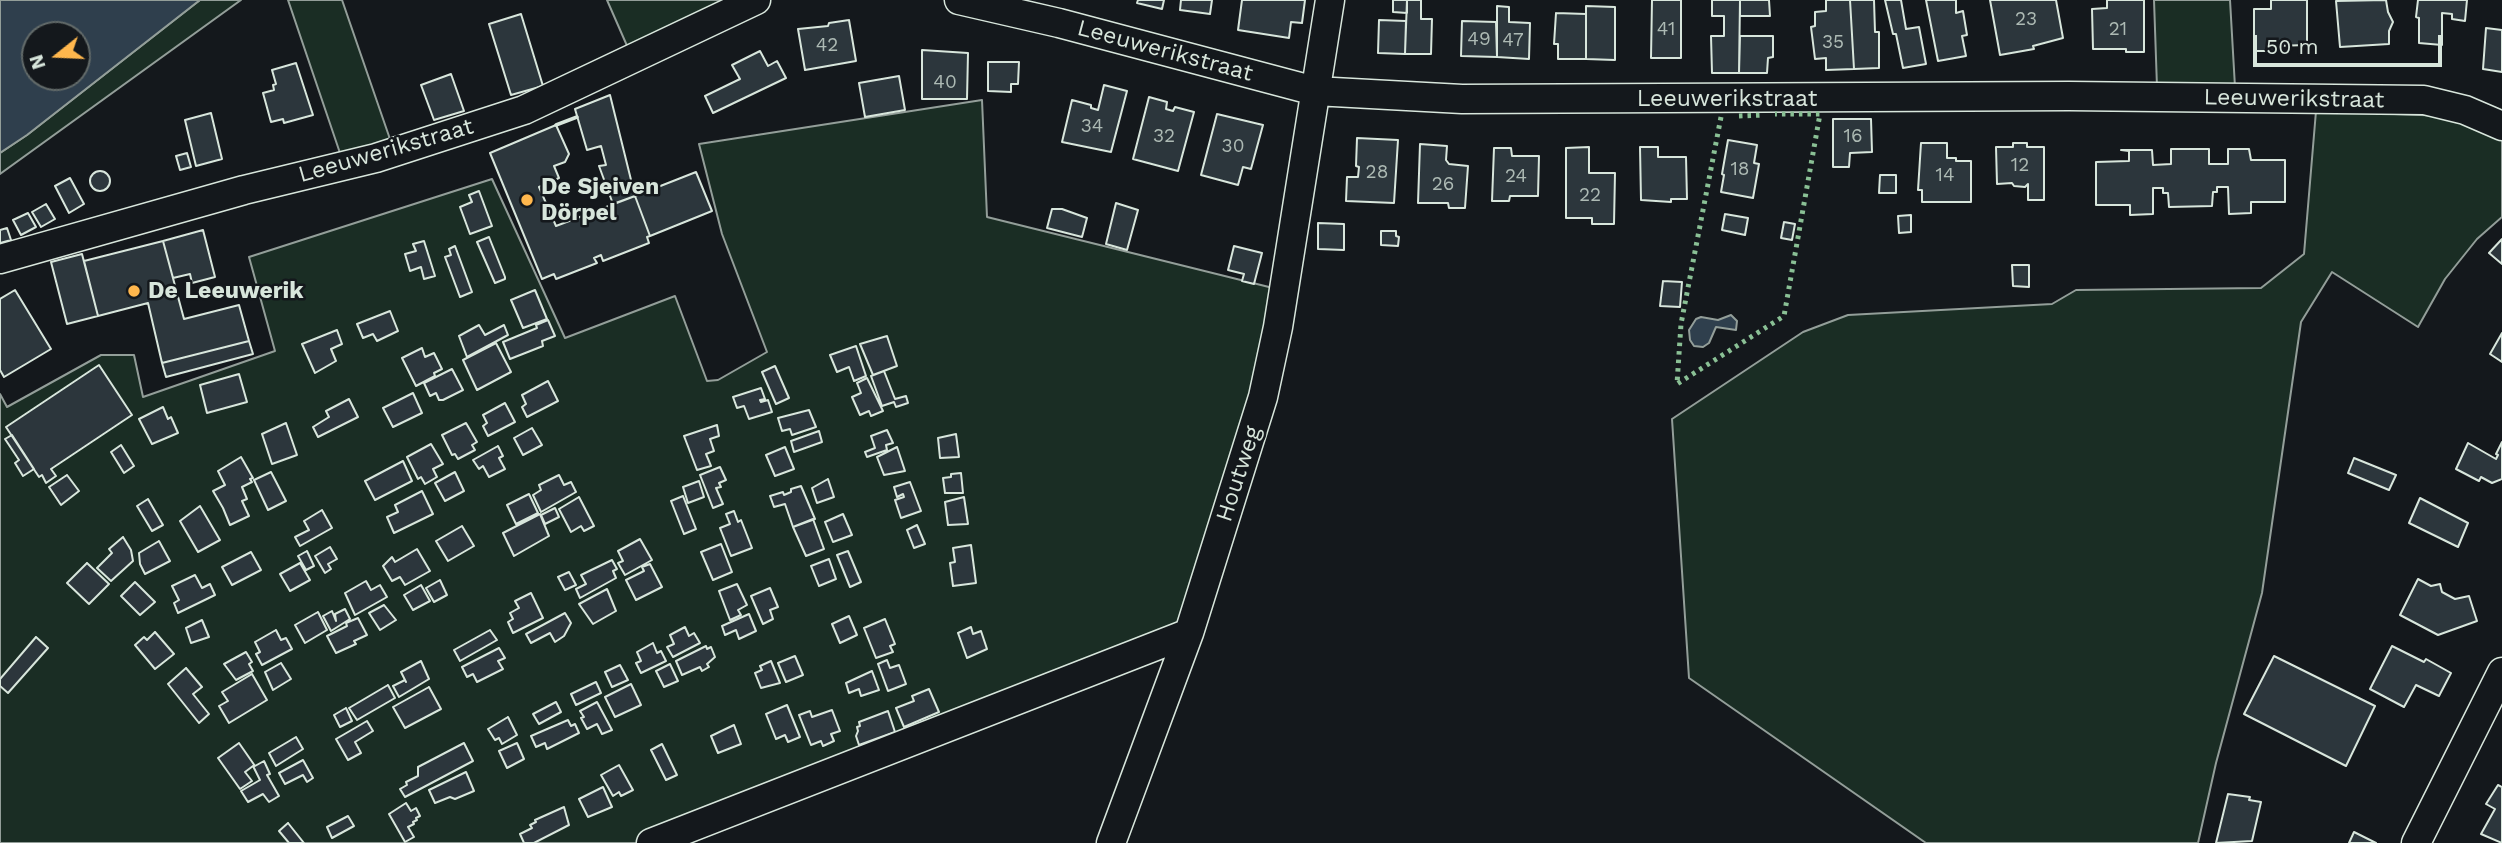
<!DOCTYPE html>
<meta charset="utf-8">
<style>
body{margin:0}
#map{position:relative;width:2502px;height:843px;overflow:hidden;background:#14181c;font-family:"Work Sans",sans-serif}
canvas{display:block}
.north{position:absolute;left:21px;top:21px;width:70px;height:70px;box-sizing:border-box;background:#14181c;border:2px solid #626a69;border-radius:50%;rotate:252deg;font-size:19px;font-weight:700;line-height:28px;text-align:center;color:#d8e6dc}
.north::after{content:'';display:block;margin:auto;width:24px;height:32px;background:#ffb74d;clip-path:polygon(50% 0,100% 100%,50% 72%,0 100%)}
.scale{position:absolute;left:2253px;top:35px;width:189px;height:32px;box-sizing:border-box;border:4px solid #d8e6dc;border-top:0;padding-left:9px;font-size:21px;line-height:24px;white-space:nowrap;color:#d8e6dc;-webkit-text-stroke:5px #14181c;paint-order:stroke}
</style>
<div id="map">
<canvas width="2502" height="843"></canvas>
<div class="north">N</div>
<div class="scale">50 m</div>
</div>
<script>
const c = document.querySelector('canvas').getContext('2d');
c.lineJoin = 'round';
function fill(path, color) {
  c.fillStyle = color;
  c.fill(path, 'evenodd');
}
function poly(rows) {
  const path = new Path2D();
  for (const r of rows) {
    if (r.length === 3) {
      path.moveTo(r[0] + r[2], r[1]);
      path.arc(r[0], r[1], r[2], 0, 2 * Math.PI);
      continue;
    }
    path.moveTo(r[0], r[1]);
    for (let i = 2; i < r.length; i += 2) path.lineTo(r[i], r[i + 1]);
  }
  return path;
}
function trace(path, color, width, dash) {
  c.strokeStyle = color;
  c.lineWidth = width;
  c.lineCap = dash ? 'butt' : 'round';
  c.setLineDash(dash || []);
  c.stroke(path);
}
function drawText(font, color, halo, rows, align = 'center') {
  c.font = font + ' "Work Sans",sans-serif';
  c.lineWidth = 5;
  c.setLineDash([]);
  c.textBaseline = 'middle';
  c.strokeStyle = halo;
  c.fillStyle = color;
  for (const [text, x, y, turn = 0] of rows) {
    c.save();
    c.translate(x, y);
    c.rotate((+turn || 0) * Math.PI / 180);
    c.textAlign = isNaN(turn) ? turn : align;
    if (halo) c.strokeText(text, 0, 0);
    c.fillText(text, 0, 0);
    c.restore();
  }
}
const green = poly([
 [200,0,241,0,0,174,0,153,27,135,200,0],
 [288,0,342,0,391,142,341,156,288,0],
 [607,0,729,0,628,48,607,0],
 [2154,0,2230,0,2235,87,2157,87,2154,0],
 [982,100,987,217,1273,288,1262,353,1178,629,636,843,0,843,0,394,7,407,101,355,134,355,143,397,275,351,249,257,492,179,565,338,675,296,707,381,718,380,767,352,722,234,699,144,982,100],
 [2316,111,2447,116,2502,139,2502,217,2477,239,2445,279,2418,327,2332,272,2301,322,2262,593,2216,763,2198,843,1926,843,1689,678,1672,419,1803,332,1848,315,2052,304,2076,290,2261,288,2304,254,2316,111]
]);
const water = poly([
 [0,0,200,0,27,135,0,153,0,0],
 [77,35,77,77,35,77,35,35,77,35],
 [1731,315,1737,321,1736,330,1716,327,1709,343,1703,347,1694,346,1690,340,1689,330,1696,319,1701,317,1718,320,1731,315]
]);
const building = poly([
 [1138,0,1164,0,1162,9,1137,3,1138,0],
 [1181,0,1212,0,1210,14,1180,10,1181,0],
 [1242,0,1305,0,1302,23,1291,22,1289,38,1238,30,1242,0],
 [1393,0,1407,0,1407,13,1393,12,1393,0],
 [1407,0,1421,0,1421,19,1432,19,1431,54,1405,54,1407,0],
 [1652,0,1681,0,1681,58,1651,58,1652,0],
 [1712,0,1740,0,1739,73,1712,73,1711,36,1724,36,1724,16,1712,16,1712,0],
 [1740,0,1769,0,1770,16,1740,16,1740,0],
 [1826,0,1850,0,1854,69,1826,70,1826,58,1815,59,1811,27,1815,26,1815,12,1826,11,1826,0],
 [1850,0,1874,0,1875,32,1879,32,1879,68,1854,69,1850,0],
 [1885,0,1901,0,1906,29,1919,27,1926,64,1903,68,1896,34,1893,34,1885,0],
 [1926,0,1956,0,1956,13,1963,11,1967,35,1962,36,1966,56,1938,61,1926,0],
 [1990,0,2056,0,2063,38,2033,46,2034,49,2000,55,1990,0],
 [2107,0,2144,0,2144,52,2126,52,2126,49,2093,49,2092,9,2107,8,2107,0],
 [2271,0,2307,0,2307,45,2275,46,2275,51,2254,51,2254,9,2271,9,2271,0],
 [2386,0,2388,12,2393,22,2389,31,2389,44,2340,47,2336,1,2386,0],
 [2418,0,2467,0,2465,21,2452,19,2452,14,2442,13,2442,45,2419,43,2419,18,2416,17,2418,0],
 [1497,6,1509,7,1509,22,1530,23,1529,59,1497,57,1497,6],
 [1586,6,1615,7,1615,60,1586,59,1586,6],
 [1556,13,1586,14,1586,59,1558,59,1558,44,1554,44,1556,13],
 [521,14,543,86,511,95,489,24,521,14],
 [849,20,856,61,805,70,798,29,828,26,829,23,849,20],
 [1379,20,1406,21,1405,54,1378,53,1379,20],
 [1462,21,1496,22,1497,57,1461,56,1462,21],
 [2486,28,2502,30,2502,72,2483,69,2486,28],
 [1740,36,1773,36,1773,57,1768,58,1767,73,1739,73,1740,36],
 [922,50,968,53,967,99,922,99,922,50],
 [760,51,768,66,777,61,786,78,713,113,705,96,740,79,732,65,760,51],
 [988,62,1019,62,1018,84,1011,84,1011,92,988,91,988,62],
 [296,63,313,115,284,123,283,119,271,122,263,93,274,90,273,85,276,84,272,70,296,63],
 [451,74,464,111,434,120,421,85,451,74],
 [899,76,905,110,865,117,859,83,899,76],
 [1104,85,1127,91,1111,152,1062,142,1072,100,1091,105,1091,108,1098,110,1104,85],
 [610,95,635,196,613,204,599,166,606,165,601,146,587,150,575,109,610,95],
 [1149,97,1167,102,1166,109,1173,111,1175,107,1194,112,1178,171,1133,159,1149,97],
 [211,113,222,159,196,166,185,120,211,113],
 [1217,114,1263,125,1251,169,1243,167,1238,185,1201,175,1217,114],
 [1833,119,1871,119,1872,152,1850,153,1849,167,1833,167,1833,119],
 [556,125,569,154,565,162,554,166,559,178,539,187,556,226,635,196,650,236,647,237,649,243,603,261,601,255,594,258,597,263,556,279,554,274,542,279,490,153,556,125],
 [1357,138,1398,140,1394,203,1346,201,1347,177,1358,177,1359,167,1356,166,1357,138],
 [1728,140,1757,145,1754,163,1759,164,1753,198,1721,192,1724,175,1722,174,1728,140],
 [1921,143,1947,143,1947,158,1956,158,1956,161,1971,161,1971,202,1922,202,1922,190,1918,190,1921,143],
 [2013,143,2027,143,2027,147,2044,147,2044,200,2028,200,2028,184,2025,187,2014,186,2012,183,1997,184,1996,147,2013,147,2013,143],
 [1420,144,1447,146,1446,160,1449,164,1468,166,1465,208,1449,208,1448,203,1418,203,1420,144],
 [1589,147,1589,173,1615,173,1614,224,1592,224,1592,218,1566,218,1566,148,1589,147],
 [1640,147,1658,147,1658,157,1686,157,1687,199,1671,199,1671,202,1641,200,1640,147],
 [1494,148,1511,148,1512,156,1539,156,1538,196,1510,196,1509,201,1492,201,1494,148],
 [2171,149,2209,149,2209,164,2228,164,2228,149,2249,149,2251,160,2285,160,2285,202,2251,202,2251,213,2229,214,2228,187,2217,187,2217,192,2213,192,2212,206,2169,207,2168,193,2163,193,2163,188,2153,188,2153,214,2130,215,2130,205,2096,205,2096,162,2129,161,2129,151,2121,150,2152,150,2153,165,2171,164,2171,149],
 [187,153,191,167,180,170,176,156,187,153],
 [100,181,10],
 [696,172,712,211,650,236,635,196,696,172],
 [1880,175,1896,175,1896,193,1879,193,1880,175],
 [70,178,84,204,69,213,55,186,70,178],
 [479,191,492,226,470,234,460,207,472,202,469,195,479,191],
 [1116,203,1138,210,1127,250,1106,244,1116,203],
 [46,204,55,219,41,227,32,212,46,204],
 [1052,209,1062,209,1087,218,1082,237,1047,228,1052,209],
 [28,213,36,227,21,235,13,220,28,213],
 [1725,214,1748,218,1745,235,1722,230,1725,214],
 [1911,215,1911,232,1899,233,1898,216,1911,215],
 [1784,222,1795,224,1792,240,1781,238,1784,222],
 [1318,223,1344,224,1344,250,1318,249,1318,223],
 [7,228,11,240,0,243,0,230,7,228],
 [203,230,215,277,192,283,190,274,173,278,163,241,203,230],
 [1381,231,1396,231,1396,236,1399,237,1398,246,1381,245,1381,231],
 [489,237,505,277,505,279,495,283,477,242,489,237],
 [2502,239,2502,264,2489,253,2502,239],
 [163,241,184,319,239,305,249,341,162,363,148,303,98,316,84,261,163,241],
 [424,241,435,276,424,279,421,267,410,271,405,254,416,251,413,244,424,241],
 [455,246,472,292,460,297,445,257,451,255,449,249,455,246],
 [1234,246,1262,253,1254,284,1242,281,1244,274,1228,270,1234,246],
 [82,254,98,316,67,324,51,262,82,254],
 [2012,265,2029,265,2029,287,2013,286,2012,265],
 [1663,281,1682,282,1680,307,1660,306,1663,281],
 [15,290,51,349,4,377,0,370,0,299,15,290],
 [535,290,547,319,523,328,511,300,535,290],
 [390,311,398,331,377,341,373,334,363,338,357,324,390,311],
 [548,320,555,336,542,341,543,346,510,359,503,342,537,328,536,325,548,320],
 [479,325,485,335,504,325,508,335,467,357,459,336,479,325],
 [337,330,342,344,331,349,336,361,315,373,302,344,337,330],
 [2502,333,2502,362,2490,354,2502,333],
 [887,336,897,366,873,375,860,344,887,336],
 [249,341,253,354,166,377,162,363,249,341],
 [496,343,511,372,477,390,463,360,496,343],
 [856,346,866,376,854,381,849,367,837,372,830,355,856,346],
 [422,348,425,357,434,353,442,369,434,373,435,376,416,386,402,358,422,348],
 [99,365,132,415,51,469,56,476,46,483,42,475,39,477,6,427,99,365],
 [775,366,789,398,776,404,762,372,775,366],
 [452,369,463,390,443,400,439,400,436,393,430,396,424,383,452,369],
 [884,371,895,399,906,396,908,403,896,407,894,402,882,406,871,376,884,371],
 [239,374,247,402,207,413,200,385,239,374],
 [867,378,883,411,871,416,869,411,860,415,852,397,861,393,857,383,867,378],
 [548,381,558,401,527,417,522,407,526,404,522,395,548,381],
 [761,388,765,399,760,400,761,402,768,400,772,412,749,419,744,406,737,408,733,397,761,388],
 [413,393,422,413,393,427,383,408,413,393],
 [349,399,358,417,318,437,313,427,329,417,326,411,349,399],
 [505,403,515,422,488,436,483,426,487,423,483,415,505,403],
 [163,407,168,419,171,417,178,433,152,444,139,419,163,407],
 [809,410,816,427,792,435,790,429,782,431,778,418,809,410],
 [286,423,297,455,272,464,262,434,286,423],
 [466,423,477,442,472,445,475,450,458,459,455,454,452,455,442,435,466,423],
 [717,425,719,436,710,439,714,451,706,454,711,466,697,470,684,436,717,425],
 [532,428,542,445,523,455,514,438,532,428],
 [887,430,893,443,886,445,887,450,867,457,865,452,875,448,871,436,887,430],
 [819,431,822,442,794,452,791,441,819,431],
 [956,434,959,457,940,458,938,438,956,434],
 [12,435,34,469,23,476,15,463,19,460,5,439,12,435],
 [2502,442,2502,479,2492,483,2481,477,2479,481,2456,469,2468,443,2496,459,2498,455,2496,454,2502,442],
 [431,444,443,464,433,469,437,477,425,484,421,477,418,479,407,457,431,444],
 [121,445,134,466,124,473,111,452,121,445],
 [498,446,503,456,499,458,505,469,489,477,483,466,479,469,473,460,498,446],
 [785,447,794,469,775,476,766,455,785,447],
 [897,447,905,471,884,475,877,457,897,447],
 [241,457,253,478,250,479,252,482,242,487,247,499,242,501,249,516,230,525,223,508,213,491,225,485,218,471,241,457],
 [2354,458,2396,475,2389,490,2348,473,2354,458],
 [403,461,412,481,375,500,365,481,403,461],
 [720,467,726,480,719,483,721,487,716,488,723,504,713,508,700,475,720,467],
 [271,472,286,501,268,510,254,480,271,472],
 [455,472,464,491,445,501,435,483,455,472],
 [961,473,963,493,945,493,943,478,951,477,951,474,961,473],
 [67,475,79,491,61,505,49,487,67,475],
 [559,475,564,485,571,482,576,492,541,512,533,495,541,490,539,485,559,475],
 [828,479,834,497,817,503,812,488,828,479],
 [699,481,704,497,688,503,683,487,699,481],
 [910,482,921,511,901,518,895,500,904,497,903,494,897,497,894,487,910,482],
 [801,486,815,519,793,527,785,504,774,507,770,496,783,492,784,495,791,492,791,489,801,486],
 [422,491,433,514,394,533,387,517,398,512,395,505,422,491],
 [529,494,538,513,516,524,507,505,529,494],
 [683,496,696,529,684,534,671,501,683,496],
 [579,497,594,526,584,531,581,526,571,532,559,509,579,497],
 [964,497,968,524,948,525,945,502,964,497],
 [2420,498,2468,523,2458,547,2409,523,2420,498],
 [148,499,163,525,152,531,137,506,148,499],
 [200,506,220,540,198,552,180,521,200,506],
 [555,508,559,517,545,524,541,515,555,508],
 [322,510,332,528,300,546,295,537,309,530,304,521,322,510],
 [734,511,738,522,741,520,752,548,731,556,720,528,730,524,726,514,734,511],
 [540,514,549,536,514,556,503,533,540,514],
 [843,514,852,535,833,542,825,522,843,514],
 [813,519,824,549,806,556,793,527,813,519],
 [917,525,925,544,914,548,907,530,917,525],
 [462,526,474,546,448,561,436,541,462,526],
 [123,537,131,550,133,561,111,581,97,568,112,553,109,549,123,537],
 [640,539,652,560,625,575,618,563,623,561,618,551,640,539],
 [159,541,170,561,145,574,140,564,139,553,159,541],
 [721,544,732,572,713,580,701,552,721,544],
 [971,545,976,583,953,586,950,563,955,562,953,548,971,545],
 [330,547,337,559,328,564,331,569,325,573,315,556,330,547],
 [417,549,430,571,405,585,400,577,392,581,383,566,392,557,395,562,417,549],
 [307,551,314,566,306,570,298,556,307,551],
 [848,551,861,582,850,587,837,555,848,551],
 [251,552,261,570,232,585,222,567,251,552],
 [829,559,836,579,819,586,811,566,829,559],
 [612,560,617,569,613,571,616,578,580,598,576,589,586,584,581,575,612,560],
 [87,563,109,584,89,604,67,583,87,563],
 [300,563,310,580,290,591,280,574,300,563],
 [650,564,662,587,636,600,626,580,644,571,642,567,650,564],
 [569,572,576,585,565,590,558,577,569,572],
 [195,575,202,588,210,584,215,595,178,613,174,603,179,600,172,586,195,575],
 [2418,579,2431,586,2440,584,2442,592,2455,599,2469,596,2477,621,2438,635,2400,615,2418,579],
 [440,580,447,595,434,602,426,588,440,580],
 [366,581,371,590,380,585,387,597,355,615,345,593,366,581],
 [135,582,155,602,140,615,121,596,135,582],
 [737,584,747,605,738,610,741,615,730,620,719,591,737,584],
 [421,585,430,601,413,610,404,595,421,585],
 [770,588,778,607,770,610,773,619,763,624,751,596,770,588],
 [607,589,616,611,593,624,579,604,607,589],
 [531,593,543,618,513,633,508,622,513,619,510,613,519,608,515,601,531,593],
 [384,605,396,620,380,630,369,613,384,605],
 [345,609,350,619,331,631,323,616,332,611,336,621,335,614,345,609],
 [318,612,327,630,305,643,295,625,318,612],
 [565,613,571,623,564,636,555,642,550,633,531,643,526,634,565,613],
 [749,614,756,631,739,639,736,630,725,635,722,626,749,614],
 [849,616,857,635,840,643,832,624,849,616],
 [358,618,367,635,354,641,356,644,336,653,327,636,347,626,346,623,358,618],
 [885,619,895,644,890,646,893,652,876,658,864,628,885,619],
 [202,620,209,637,191,643,186,628,202,620],
 [685,627,689,636,694,633,700,643,673,657,667,647,674,644,670,635,685,627],
 [971,627,973,634,981,631,987,649,967,658,958,633,971,627],
 [276,630,281,640,286,638,292,649,262,665,256,654,260,652,255,642,276,630],
 [490,630,497,640,460,661,454,650,490,630],
 [155,632,174,654,155,669,135,645,144,637,147,640,155,632],
 [36,637,48,648,8,693,0,686,0,679,36,637],
 [653,643,657,653,661,651,666,661,641,673,636,663,641,661,637,652,653,643],
 [706,646,707,649,711,647,715,657,707,664,709,667,702,671,700,667,682,675,676,661,706,646],
 [2392,646,2424,662,2426,659,2451,673,2439,696,2416,685,2404,707,2370,689,2392,646],
 [499,648,505,658,498,661,503,669,477,682,473,674,467,677,462,667,499,648],
 [246,652,252,662,249,664,253,671,236,680,224,664,246,652],
 [795,656,803,675,786,682,778,663,795,656],
 [2274,656,2375,706,2346,766,2244,714,2274,656],
 [887,660,890,668,899,665,906,684,888,691,878,664,887,660],
 [421,661,429,679,399,697,393,686,405,680,406,682,401,672,421,661],
 [771,661,780,683,761,688,755,673,762,670,760,666,771,661],
 [281,663,291,679,273,690,265,672,281,663],
 [670,664,678,681,664,687,656,671,670,664],
 [620,665,628,680,612,687,605,672,620,665],
 [186,668,202,687,193,694,209,714,199,723,168,684,186,668],
 [872,671,879,690,861,696,859,689,849,693,846,683,872,671],
 [252,674,267,700,229,723,219,706,228,701,222,692,252,674],
 [596,682,601,693,576,705,571,694,596,682],
 [631,684,641,705,615,717,605,697,631,684],
 [388,685,395,698,357,720,349,708,388,685],
 [429,687,441,709,405,728,393,707,429,687],
 [929,689,939,712,904,727,896,708,914,701,912,696,929,689],
 [556,702,561,712,539,724,533,714,556,702],
 [597,702,612,730,602,734,597,724,587,729,581,718,584,717,580,711,597,702],
 [787,705,800,737,788,742,785,735,776,739,766,714,787,705],
 [346,708,352,721,340,727,334,715,346,708],
 [832,710,840,731,831,734,834,741,823,746,821,741,811,745,799,715,810,711,812,717,832,710],
 [888,711,895,732,859,745,856,736,858,731,857,727,860,726,859,722,888,711],
 [508,717,517,735,502,744,499,738,495,740,488,729,508,717],
 [568,720,571,726,575,724,579,733,547,749,545,743,536,747,531,736,568,720],
 [367,721,373,731,355,742,361,753,348,760,336,739,367,721],
 [734,725,741,744,718,753,711,736,734,725],
 [296,737,303,749,276,766,269,753,296,737],
 [239,743,255,766,264,761,270,774,267,775,279,796,269,802,263,794,248,802,241,791,260,780,253,766,245,772,252,781,240,789,218,758,239,743],
 [464,743,473,761,405,797,400,789,407,785,406,782,418,776,418,767,464,743],
 [517,743,524,759,507,768,499,751,517,743],
 [662,744,677,775,666,780,651,750,662,744],
 [303,760,313,778,307,782,303,775,285,784,279,773,303,760],
 [619,765,633,790,621,796,619,792,613,796,601,775,619,765],
 [466,772,474,791,455,799,450,797,435,803,429,790,466,772],
 [2498,785,2502,787,2502,843,2481,834,2495,809,2486,804,2498,785],
 [603,787,612,807,588,817,579,799,603,787],
 [2228,794,2250,797,2249,800,2261,802,2252,841,2216,843,2228,794],
 [406,803,411,811,416,808,420,816,416,818,417,820,413,822,414,824,408,827,414,837,405,842,389,814,406,803],
 [564,807,569,825,534,843,524,843,520,834,532,828,530,825,536,822,535,820,564,807],
 [348,816,354,826,332,838,327,827,348,816],
 [288,823,304,843,289,843,279,831,288,823],
 [2354,832,2376,843,2349,843,2354,832]
]);
const minor = poly([
 [959,0,1059,23,1315,91,1462,99,2069,96,2424,100,2465,110,2502,126],
 [0,259,244,190,376,158,524,110,756,0],
 [651,843,1189,633],
 [1111,843,1189,633,1263,397,1278,327,1330,0],
 [2416,843,2502,672]
]);
const hedge = poly([
 [1739,116,1763,115],
 [1721,117,1681,324,1677,384,1784,316,1820,114,1775,114]
]);
const wall = poly([
 [556,125,577,117]
]);
const markers = [
 [527,200,7,"#ffb74d"],
 [134,291,7,"#ffb74d"]
];
const numberNames = [
 ["23",2026,19],
 ["41",1666,29],
 ["21",2118,29],
 ["49",1479,39],
 ["47",1513,40],
 ["35",1833,42],
 ["42",827,45],
 ["40",945,82],
 ["34",1092,126],
 ["32",1164,136],
 ["16",1853,136],
 ["30",1233,146],
 ["12",2020,165],
 ["18",1740,169],
 ["28",1377,172],
 ["14",1945,175],
 ["24",1516,176],
 ["26",1443,184],
 ["22",1590,195]
];
const streetNames = [
 ["Leeuwerikstraat",1165,51,15],
 ["Leeuwerikstraat",1727,99],
 ["Leeuwerikstraat",2294,99,1],
 ["Leeuwerikstraat",386,151,-16],
 ["Houtweg",1239,474,-72]
];
const poiNames = [
 ["De Sjeiven",541,187],
 ["Dörpel",541,213],
 ["De Leeuwerik",148,291]
];
fill(green, '#1a2d24');
trace(green, '#939e99', 2);
fill(water, '#2f3f4d');
trace(water, '#939e99', 2);
fill(building, '#2c363c');
trace(building, '#d8e6dc', 2);
trace(minor, '#d8e6dc', 31);
trace(minor, '#14181c', 28);
trace(hedge, '#8ac095', 5, [3.5, 5]);
trace(wall, '#d8e6dc', 3.5);
for (const [x, y, r, color] of markers) {
  const dot = new Path2D();
  dot.arc(x, y, r, 0, 2 * Math.PI);
  c.fillStyle = color;
  c.fill(dot);
  trace(dot, '#14181c', 2.5);
}
drawText('19px', '#adbab4', null, numberNames);
drawText('23px', '#d8e6dc', '#14181c', streetNames);
drawText('bold 23px', '#d8e6dc', '#14181c', poiNames, 'left');
</script>
